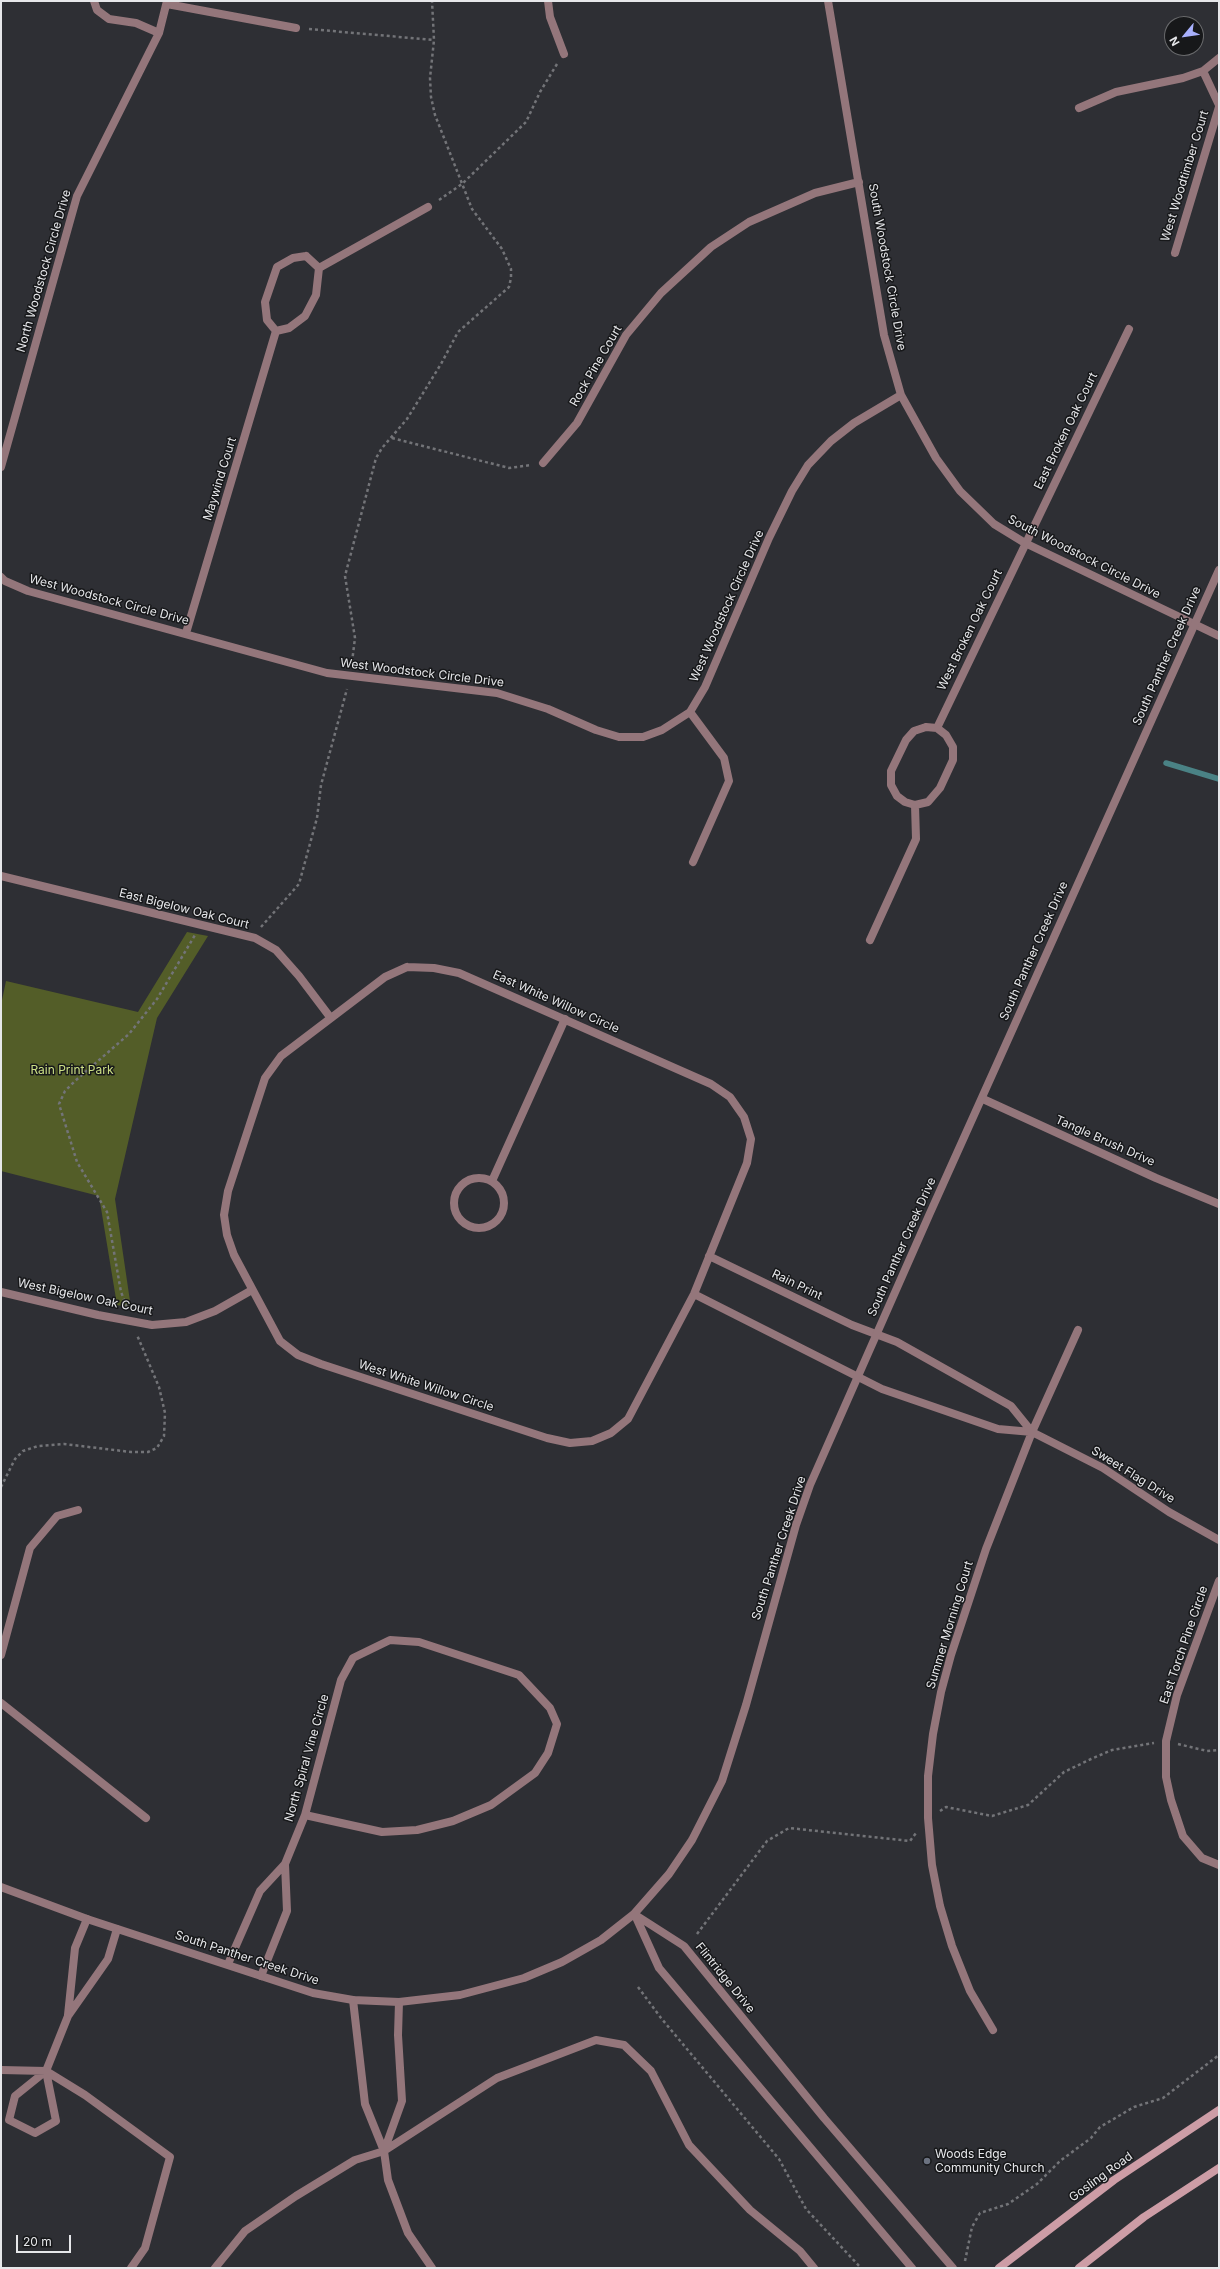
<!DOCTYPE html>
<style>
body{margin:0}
#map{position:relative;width:1220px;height:2269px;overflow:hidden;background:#2e2f34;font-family:Inter,sans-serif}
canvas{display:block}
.frame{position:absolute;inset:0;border:2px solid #e6e7ea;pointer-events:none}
.north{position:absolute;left:1164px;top:16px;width:40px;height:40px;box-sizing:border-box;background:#17181a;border:1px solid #6a6b6d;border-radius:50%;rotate:241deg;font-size:11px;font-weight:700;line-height:16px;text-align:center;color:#e6e7ea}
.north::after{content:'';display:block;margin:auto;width:14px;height:18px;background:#a8b0fc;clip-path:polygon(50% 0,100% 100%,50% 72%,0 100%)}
.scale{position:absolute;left:16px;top:2235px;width:55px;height:18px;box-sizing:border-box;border:2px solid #e6e7ea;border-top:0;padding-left:5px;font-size:12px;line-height:14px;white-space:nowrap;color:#e6e7ea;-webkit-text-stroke:3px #17181a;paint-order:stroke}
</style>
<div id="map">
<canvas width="1220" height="2269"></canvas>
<div class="frame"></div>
<div class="north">N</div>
<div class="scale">20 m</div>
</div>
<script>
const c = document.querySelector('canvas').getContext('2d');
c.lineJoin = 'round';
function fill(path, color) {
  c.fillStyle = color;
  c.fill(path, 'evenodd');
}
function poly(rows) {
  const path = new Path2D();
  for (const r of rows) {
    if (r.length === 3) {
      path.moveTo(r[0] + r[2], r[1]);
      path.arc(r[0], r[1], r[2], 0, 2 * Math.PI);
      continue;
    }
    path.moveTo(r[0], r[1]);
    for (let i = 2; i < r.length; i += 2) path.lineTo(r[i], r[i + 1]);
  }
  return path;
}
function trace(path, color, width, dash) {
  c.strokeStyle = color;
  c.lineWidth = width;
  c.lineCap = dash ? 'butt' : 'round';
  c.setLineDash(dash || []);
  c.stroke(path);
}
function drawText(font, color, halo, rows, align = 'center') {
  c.font = font + ' Inter,sans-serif';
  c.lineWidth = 3;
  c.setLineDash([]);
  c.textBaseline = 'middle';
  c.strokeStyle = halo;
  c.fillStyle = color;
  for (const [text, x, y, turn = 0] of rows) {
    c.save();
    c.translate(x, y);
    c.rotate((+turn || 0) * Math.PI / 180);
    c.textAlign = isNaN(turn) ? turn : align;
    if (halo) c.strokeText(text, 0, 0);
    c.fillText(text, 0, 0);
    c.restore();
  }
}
const green = poly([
 [187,932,208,936,157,1018,115,1199,131,1308,117,1305,99,1196,1,1171,1,1005,6,981,138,1012]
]);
const stream = poly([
 [1166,763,1219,779]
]);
const path = poly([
 [309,29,434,40],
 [439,200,462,184,526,122,540,92,557,64],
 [392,438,509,468,531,465],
 [352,662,355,638,345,576,376,458,382,448,407,419,441,364,458,332,509,287,511,278,511,269,502,249,472,209,435,115,431,97,430,78,434,40,432,1],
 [261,927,299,884,317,818,321,785,347,689],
 [127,1307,121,1292,107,1212,77,1162,59,1104,65,1091,75,1081,129,1034,157,999,195,935],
 [1,1487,15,1459,23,1451,38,1446,64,1444,131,1452,148,1452,157,1448,164,1436,165,1413,159,1387,137,1335],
 [1178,1744,1207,1751,1219,1750],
 [940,1811,946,1807,992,1816,1028,1805,1064,1772,1091,1759,1112,1750,1154,1743],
 [697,1934,767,1841,789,1828,910,1841,916,1833],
 [638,1987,661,2018,779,2159,806,2209,861,2268],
 [965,2261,972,2227,980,2213,1008,2204,1037,2184,1060,2161,1091,2138,1100,2127,1134,2107,1163,2098,1219,2055]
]);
const service = poly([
 [1,1655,30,1548,57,1516,78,1510],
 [1,1703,146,1818],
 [353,2000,365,2104,384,2151,388,2180,408,2233,432,2268],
 [68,2015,75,1948,87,1919],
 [1,2070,46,2071,68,2016,108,1959,117,1929],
 [46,2071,85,2095,170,2157,145,2248,131,2268],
 [46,2071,56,2121,35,2133,9,2120,15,2096,46,2071],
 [384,2151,402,2101,398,2035,399,2002],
 [215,2268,245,2231,296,2196,355,2160,384,2151,497,2078,596,2040,624,2045,651,2071,689,2145,750,2210,800,2251,814,2268]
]);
const minor = poly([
 [94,1,97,10,109,19,136,23,159,33],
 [548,1,550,17,564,54],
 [828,1,884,335,901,395,936,458,960,491,994,524,1025,543,1219,636],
 [167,4,296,28],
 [1203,71,1219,105],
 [1079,108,1116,92,1183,78,1203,71,1219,58],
 [1175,253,1219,107],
 [306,256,319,268,316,295,305,316,289,328,276,331,267,320,265,302,277,267,293,258,306,256],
 [319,268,428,207],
 [543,463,577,423,626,335,661,293,711,247,749,222,815,193,859,182],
 [1,467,77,196,159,33,167,1],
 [1,577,5,581,28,591,327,673,497,693,548,709,596,730,619,737,643,737,662,730,690,712,705,687,769,538,792,491,808,465,831,441,854,423,901,395],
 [186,633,276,331],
 [690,712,724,758,729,781,693,862],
 [926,727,937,728,946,735,953,747,953,760,940,788,928,802,915,805,905,802,897,796,891,785,891,771,906,740,914,731,926,727],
 [937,728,1129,329],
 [1,876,255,938,276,950,299,976,330,1017],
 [870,940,916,839,915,805],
 [407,967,434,968,459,973,711,1084,730,1097,744,1117,751,1139,747,1163,694,1294,628,1419,611,1433,592,1441,570,1443,547,1438,321,1364,298,1355,280,1341,234,1255,227,1235,224,1215,228,1191,265,1078,281,1056,385,977,407,967],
 [479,1203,25],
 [492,1181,565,1019],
 [709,1256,852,1325,897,1342,1011,1406,1032,1432],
 [1,1292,98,1315,152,1325,186,1322,215,1311,252,1290],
 [694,1294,882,1389,998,1429,1032,1432,1103,1468,1169,1512,1219,1540],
 [1219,1581,1177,1695,1166,1741,1166,1777,1171,1800,1183,1836,1202,1858,1219,1865],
 [228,1964,260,1891,285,1864,305,1815,341,1680,353,1658,390,1640,419,1642,519,1675,550,1708,557,1724,548,1753,535,1773,491,1805,453,1821,417,1830,382,1832,305,1815],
 [261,1976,287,1911,285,1864],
 [993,2030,970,1991,952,1946,940,1906,932,1865,928,1818,928,1776,933,1734,941,1692,951,1655,986,1549,1032,1432,1078,1330]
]);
const tertiary = poly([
 [983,1099,1156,1178,1219,1204],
 [1,1887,87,1919,313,1993,353,2000,399,2002,460,1995,524,1978,562,1962,601,1940,634,1914,669,1874,692,1840,722,1781,746,1705,796,1525,810,1485,930,1213,1219,570],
 [634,1914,684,1946,824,2118,953,2268],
 [635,1915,659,1968,912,2268]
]);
const secondary = poly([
 [999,2268,1114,2180,1219,2110],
 [1079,2268,1144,2217,1219,2168]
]);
const markers = [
 [927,2161,4,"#6b7280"]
];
const streetNames = [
 ["West Woodtimber Court",1185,176,-73],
 ["South Woodstock Circle Drive",887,267,80],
 ["North Woodstock Circle Drive",44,271,-74],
 ["Rock Pine Court",596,366,-60],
 ["East Broken Oak Court",1066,431,-64],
 ["Maywind Court",220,479,-73],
 ["South Woodstock Circle Drive",1084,557,27],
 ["West Woodstock Circle Drive",109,600,15],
 ["West Woodstock Circle Drive",727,606,-66],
 ["West Broken Oak Court",970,630,-64],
 ["South Panther Creek Drive",1167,656,-66],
 ["West Woodstock Circle Drive",422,673,7],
 ["East Bigelow Oak Court",184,909,14],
 ["South Panther Creek Drive",1034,951,-66],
 ["East White Willow Circle",556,1002,24],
 ["Tangle Brush Drive",1105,1141,24],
 ["South Panther Creek Drive",902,1247,-66],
 ["Rain Print",797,1285,26],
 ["West Bigelow Oak Court",85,1297,12],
 ["West White Willow Circle",426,1386,18],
 ["Sweet Flag Drive",1133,1475,32],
 ["South Panther Creek Drive",779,1548,-72],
 ["Summer Morning Court",950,1625,-73],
 ["East Torch Pine Circle",1184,1645,-71],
 ["North Spiral Vine Circle",307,1758,-74],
 ["South Panther Creek Drive",247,1958,18],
 ["Flintridge Drive",725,1978,51],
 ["Gosling Road",1101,2177,-36]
];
const parkNames = [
 ["Rain Print Park",72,1070]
];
const poiNames = [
 ["Woods Edge",935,2154],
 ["Community Church",935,2168]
];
fill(green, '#535d28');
trace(stream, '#4a8285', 5.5);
trace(path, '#737478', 2.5, [3, 3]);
trace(service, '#94767b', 8);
trace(minor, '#94767b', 8);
trace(tertiary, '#94767b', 8);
trace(secondary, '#cd9da6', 8);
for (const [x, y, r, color] of markers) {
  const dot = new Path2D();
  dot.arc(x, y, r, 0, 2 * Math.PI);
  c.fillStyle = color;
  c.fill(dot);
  trace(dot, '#17181a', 1.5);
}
drawText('12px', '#e6e7ea', '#17181a', streetNames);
drawText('12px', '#cde086', '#17181a', parkNames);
drawText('12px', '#e6e7ea', '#17181a', poiNames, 'left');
</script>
